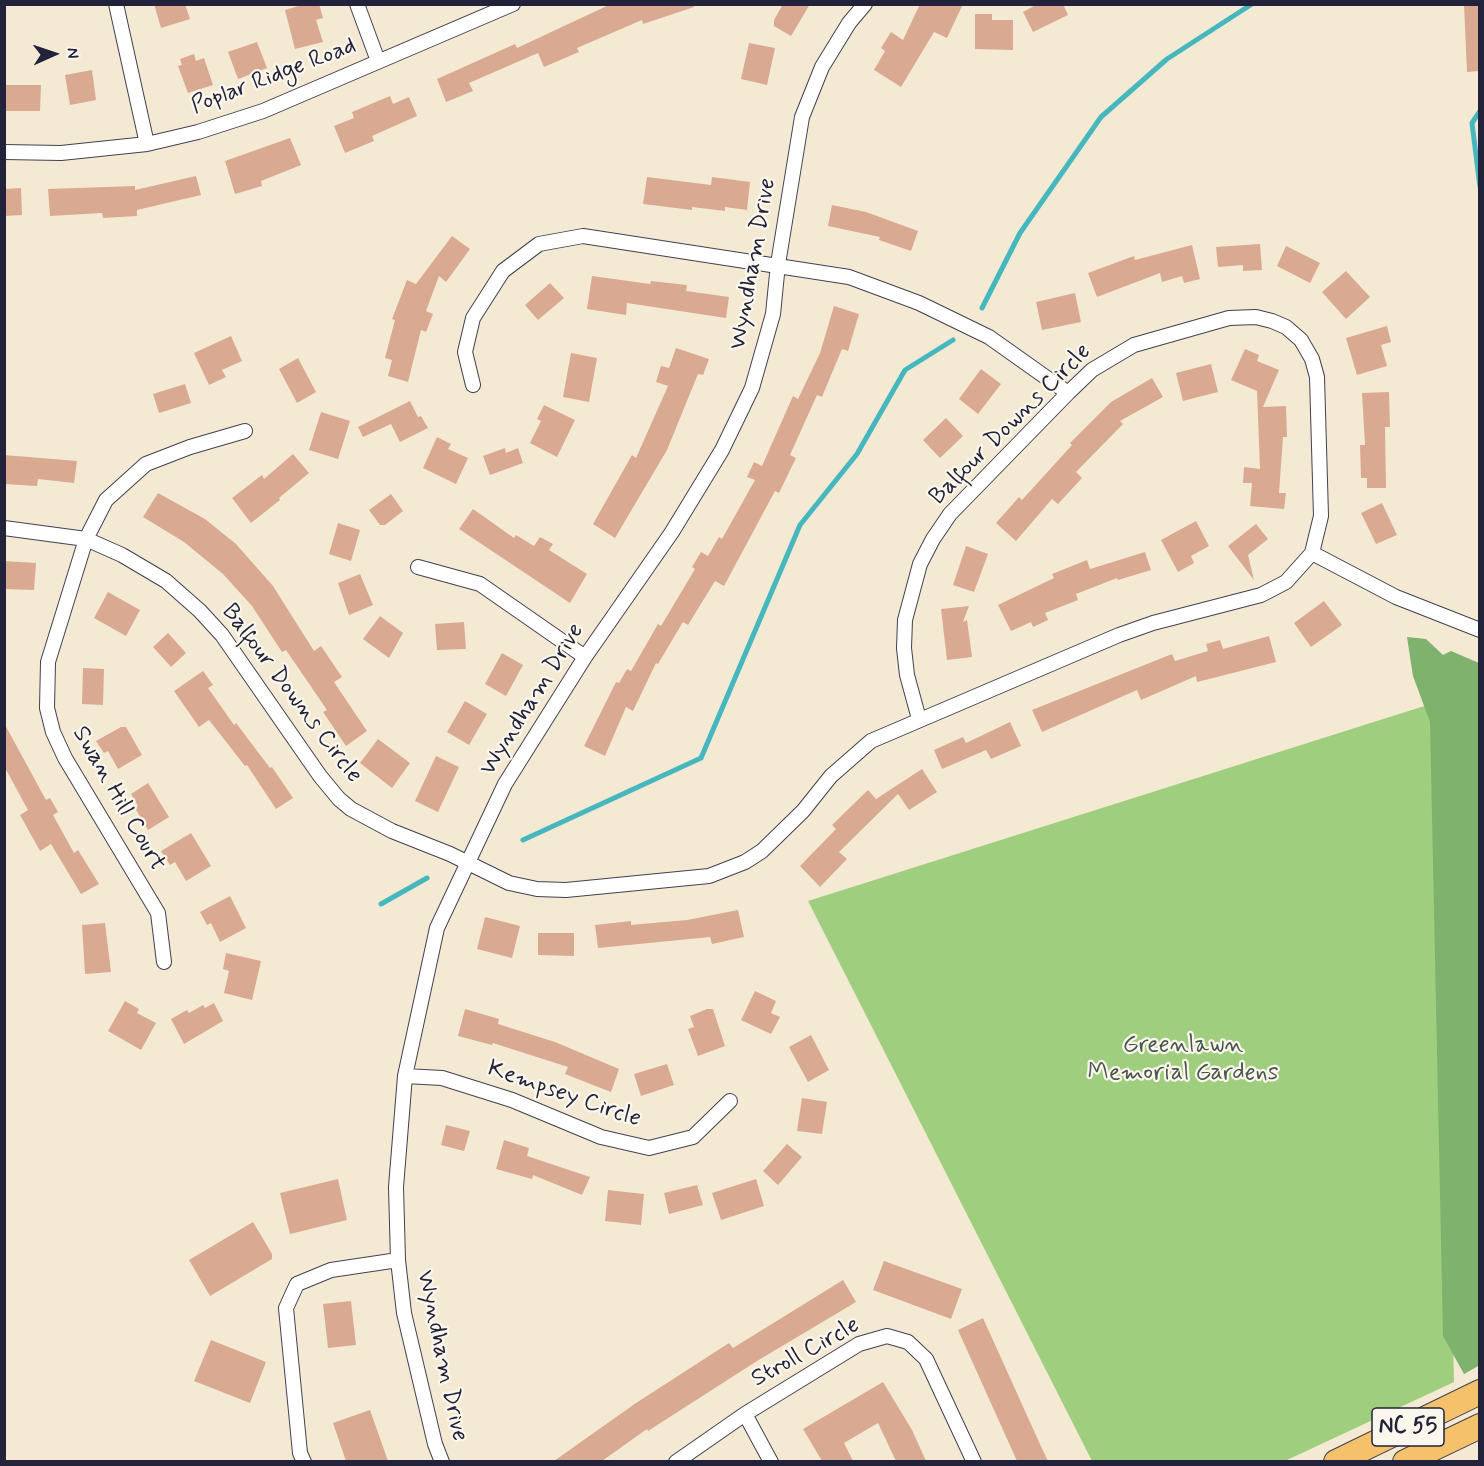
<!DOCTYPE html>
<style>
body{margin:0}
#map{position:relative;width:1484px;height:1466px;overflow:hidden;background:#f4ead3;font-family:Mynerve,sans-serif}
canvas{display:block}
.frame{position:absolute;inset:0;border:6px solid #22223b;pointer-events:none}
.north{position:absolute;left:24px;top:24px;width:60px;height:60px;-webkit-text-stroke:4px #fbf7ec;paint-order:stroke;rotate:87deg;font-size:16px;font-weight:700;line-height:24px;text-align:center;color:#22223b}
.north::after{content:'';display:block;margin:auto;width:21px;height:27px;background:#22223b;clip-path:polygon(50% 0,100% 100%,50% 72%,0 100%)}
</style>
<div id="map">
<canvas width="1484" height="1466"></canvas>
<div class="frame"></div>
<div class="north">N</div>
</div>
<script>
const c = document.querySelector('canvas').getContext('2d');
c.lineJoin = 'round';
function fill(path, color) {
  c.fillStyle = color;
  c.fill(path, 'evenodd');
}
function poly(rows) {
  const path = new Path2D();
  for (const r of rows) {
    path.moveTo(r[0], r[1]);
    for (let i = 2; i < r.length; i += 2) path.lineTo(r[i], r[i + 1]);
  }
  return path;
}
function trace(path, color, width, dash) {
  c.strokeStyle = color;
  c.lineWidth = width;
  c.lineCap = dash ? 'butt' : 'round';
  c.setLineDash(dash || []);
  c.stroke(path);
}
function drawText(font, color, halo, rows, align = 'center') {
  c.font = font + ' Mynerve,sans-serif';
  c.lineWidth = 4.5;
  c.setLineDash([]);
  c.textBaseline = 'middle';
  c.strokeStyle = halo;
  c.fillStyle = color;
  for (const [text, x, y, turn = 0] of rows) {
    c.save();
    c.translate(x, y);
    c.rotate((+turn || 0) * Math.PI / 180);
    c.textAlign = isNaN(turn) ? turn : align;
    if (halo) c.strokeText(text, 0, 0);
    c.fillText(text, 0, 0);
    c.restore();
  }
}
const green = poly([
 [1437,702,1454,1382,1285,1461,1092,1461,808,901]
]);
const forest = poly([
 [1407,637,1426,639,1443,655,1451,651,1479,663,1480,1365,1464,1374,1443,1336,1430,722,1413,676]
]);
const stream = poly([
 [1480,111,1472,123,1480,187],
 [982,308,1020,233,1101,117,1167,59,1252,4],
 [523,840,701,758,800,525,857,454,905,370,953,340],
 [381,904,427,878]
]);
const building = poly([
 [154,4,185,4,190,19,161,28],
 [305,4,319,4,323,18,316,20,323,42,295,49,285,10],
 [611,4,694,4,694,7,643,24,642,20,577,48,579,52,544,67,538,53,469,83,473,91,446,102,437,79,515,44,517,48],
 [783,4,810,4,791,36,774,26,774,20],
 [920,4,963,4,947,38,934,32,901,87,874,70,885,51,881,48,891,32,903,40],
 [1038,4,1063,4,1068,15,1033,32,1023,12],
 [1464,4,1479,4,1479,71,1467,72],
 [975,14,992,14,992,20,1013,20,1013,50,975,49],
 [257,42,267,68,238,79,228,52],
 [749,43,775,48,767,85,741,79],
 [194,54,196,61,204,58,213,85,188,93,178,66,182,65,180,59],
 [92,70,96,100,70,105,65,75],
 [4,85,41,85,40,111,4,111],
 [390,96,393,104,409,97,417,116,372,136,374,141,345,153,334,126,354,118,352,112],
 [290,138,301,165,261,181,262,186,235,194,225,161],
 [196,176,201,195,137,210,137,216,103,218,102,213,50,216,48,189,135,186,135,190],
 [647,177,711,185,712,177,750,182,747,210,725,207,725,211,692,207,692,210,643,204],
 [21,188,22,215,4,216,4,189],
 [832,205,866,212,918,231,911,251,879,240,880,237,828,226],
 [452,236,470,249,446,282,439,276,426,311,433,314,426,332,421,330,408,382,388,376,392,360,385,358,395,320,392,319,407,280,416,284],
 [1260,244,1262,270,1243,271,1243,265,1218,267,1216,247],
 [1192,245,1200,279,1184,283,1182,276,1162,282,1160,273,1097,297,1088,273,1134,256,1135,260],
 [1286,246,1320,263,1310,283,1277,266],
 [1346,271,1370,297,1346,319,1322,292],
 [592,276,650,284,651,281,687,285,686,291,729,297,726,318,627,303,626,315,587,309],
 [550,283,564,298,538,320,525,305],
 [1075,293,1081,322,1042,330,1036,302],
 [834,306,859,314,848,351,842,349,822,397,817,395,790,455,796,458,779,493,775,491,724,586,715,581,688,625,683,622,658,664,656,663,633,711,626,707,605,756,584,746,616,682,619,683,627,669,631,671,658,624,661,626,695,569,692,567,701,552,708,556,719,537,722,539,755,480,747,477,754,462,762,466,793,396,798,399,820,353],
 [1387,326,1391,342,1381,345,1387,366,1357,375,1346,338],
 [231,336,242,361,222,370,226,377,209,385,194,353],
 [676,348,709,359,703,375,698,374,667,450,615,538,593,524,632,455,636,458,668,386,656,382,661,366,669,368],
 [1245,349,1259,355,1257,361,1279,370,1263,407,1286,406,1287,437,1283,437,1279,493,1286,493,1284,509,1250,506,1252,483,1243,483,1244,467,1260,469,1257,391,1231,380],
 [571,353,597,358,589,402,563,397],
 [298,358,316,392,297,403,279,369],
 [1211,364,1218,392,1183,401,1176,373],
 [981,369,1001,384,978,414,959,399],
 [1152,378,1163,397,1120,421,1123,424,1076,472,1082,478,1058,504,1052,499,1016,541,996,523,1019,497,1022,500,1072,445,1070,443,1111,402],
 [185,384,191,403,159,413,153,394],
 [1389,392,1390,427,1385,427,1386,488,1367,488,1367,478,1361,478,1360,445,1365,445,1362,393],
 [410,401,418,417,421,416,428,428,400,442,391,424,363,437,358,427],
 [544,405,575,420,557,457,530,443,541,421,537,419],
 [321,412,350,421,338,459,309,450],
 [946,418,963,436,940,458,923,440],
 [437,437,451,444,448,449,468,458,456,484,423,468],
 [505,448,506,453,518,448,523,463,490,475,483,456],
 [293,454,309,473,279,498,280,500,251,523,232,498,262,475,264,479],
 [4,455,77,461,74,483,38,479,37,486,4,484],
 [158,493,205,519,236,544,273,586,314,651,321,646,342,677,334,682,367,731,346,746,323,712,327,710,286,650,282,652,252,606,223,574,184,542,143,517],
 [391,494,403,511,385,525,380,525,369,510],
 [1382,503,1397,535,1376,544,1361,513],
 [473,509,514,538,516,535,534,546,540,537,553,544,549,550,587,574,570,603,459,529],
 [1196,521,1209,546,1191,556,1194,563,1178,572,1161,540],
 [338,523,360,530,351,561,329,554],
 [1256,524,1268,539,1248,555,1254,580,1228,546],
 [966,546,988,554,974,592,953,585],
 [1145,552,1151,570,1118,580,1117,578,1076,594,1078,600,1045,613,1048,620,1033,627,1031,622,1011,631,998,605,1054,578,1052,574,1087,560,1090,569],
 [4,561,36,563,34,590,4,589],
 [360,574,373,605,349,615,338,583],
 [108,592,140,610,126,636,94,618],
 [1324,601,1342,625,1311,647,1294,623],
 [969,606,963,622,967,620,972,657,947,660,941,609],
 [380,616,403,633,389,658,363,639],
 [464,622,466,649,437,650,435,624],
 [168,633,186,653,171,667,153,647],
 [1269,636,1276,662,1197,682,1196,676,1141,700,1137,690,1042,732,1032,710,1172,654,1175,661,1208,651,1206,644,1220,640,1223,649],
 [502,653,523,665,506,696,485,684],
 [83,668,104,669,103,705,82,704],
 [203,671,213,685,208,688,234,725,236,723,270,768,272,767,293,798,276,809,247,765,245,766,209,720,199,727,174,691],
 [465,701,487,714,469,745,447,732],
 [1010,722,1021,746,991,759,986,750,942,769,934,750,963,737,966,743],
 [4,723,46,800,50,798,58,812,53,815,74,853,78,850,99,884,81,894,51,844,40,851,20,815,28,810,4,766],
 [121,727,126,727,142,755,118,769,108,751,104,753,96,741],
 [378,739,410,763,392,788,360,763],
 [436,756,459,767,438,812,415,801],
 [922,769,937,792,909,810,898,794,839,852,847,859,820,887,800,866,836,829,832,825,868,790,876,799],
 [148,783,169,817,148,830,135,808,138,806,131,794],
 [191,833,211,866,186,881,175,862,170,865,161,851],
 [230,896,246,928,220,942,211,923,207,925,200,912],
 [738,910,744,937,712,944,710,937,598,948,595,925,631,921,631,925,687,920],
 [485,917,520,926,512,958,477,949],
 [105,923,111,972,85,974,82,925],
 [538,933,574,933,574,956,538,955],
 [226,953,261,961,252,1000,224,993,229,971,223,969],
 [755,991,776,1001,771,1013,780,1017,771,1034,741,1020],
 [125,1001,139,1009,137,1013,156,1023,141,1050,108,1031],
 [214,1003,223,1021,184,1044,171,1019,187,1010,189,1013,203,1005,205,1008],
 [465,1009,499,1019,498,1024,555,1042,619,1069,611,1092,565,1074,568,1067,493,1043,492,1045,458,1036],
 [707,1009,713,1009,725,1046,698,1056,688,1029,694,1027,690,1016],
 [811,1035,829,1070,808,1082,789,1047],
 [667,1064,674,1085,641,1096,634,1074],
 [802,1098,827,1102,822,1134,797,1131],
 [446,1125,470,1131,464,1151,441,1145],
 [504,1140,529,1148,527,1156,590,1177,582,1195,533,1175,532,1179,496,1169],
 [787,1144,802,1157,778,1185,763,1171],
 [338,1179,347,1220,290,1234,280,1193],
 [756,1179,764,1206,721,1220,712,1193],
 [697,1185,703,1205,669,1214,664,1193],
 [608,1190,644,1194,641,1225,605,1221],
 [253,1222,272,1254,272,1259,210,1296,189,1260],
 [884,1261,962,1289,951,1319,873,1290],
 [843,1280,856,1302,757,1361,648,1431,647,1429,602,1461,554,1461,636,1403,729,1343,733,1348],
 [351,1301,356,1345,328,1348,323,1304],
 [983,1318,1039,1442,1048,1461,1017,1461,958,1330],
 [211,1340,266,1362,250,1403,194,1381],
 [883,1382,912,1430,926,1461,896,1461,878,1423,844,1443,853,1461,822,1461,803,1429],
 [370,1410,388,1461,346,1461,333,1423]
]);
const minor = poly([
 [116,4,147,144],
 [357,4,378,61],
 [4,152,61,153,147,144,198,132,263,111,513,4],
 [473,385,465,352,473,318,503,271,539,244,583,236,849,277,919,303,989,337,1068,393],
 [4,528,86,539,122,555,166,581,200,611,222,635,320,776,339,799,351,809,392,831,450,854,509,883,537,889,566,890,709,876,745,862,762,851,803,811,831,776,871,741,1119,635,1153,623,1261,595,1286,582,1312,553,1321,516,1317,377,1312,359,1301,340,1286,327,1272,321,1256,317,1229,318,1134,345,1092,370,1068,393,950,514,933,539,920,564,905,620,904,648,907,675,919,719],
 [1312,553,1396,597,1480,630],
 [418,567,480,584,585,657],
 [164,962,158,913,65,758,53,732,47,708,48,662,86,539,106,500,146,464,190,447,245,431],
 [405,1076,442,1078,512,1100,601,1137,649,1148,693,1137,730,1101],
 [745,1414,771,1462],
 [304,1462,300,1453,286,1308,297,1284,331,1270,398,1260],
 [442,1462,435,1444,404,1313,398,1260,396,1187,405,1076,437,928,505,784,585,657,672,532,722,450,752,388,773,314,778,264,802,117,822,67,849,23,865,4],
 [676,1462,745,1414,859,1344,887,1336,908,1342,926,1359,974,1462]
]);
const trunk = poly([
 [1336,1462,1480,1392],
 [1405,1462,1480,1426]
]);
const shields = [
 [1408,1427,72]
];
const shieldNames = [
 ["NC 55",1408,1427]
];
const streetNames = [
 ["Poplar Ridge Road",274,77,-21],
 ["Wyndham Drive",754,264,-80],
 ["Balfour Downs Circle",1011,425,-45],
 ["Balfour Downs Circle",291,694,53],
 ["Wyndham Drive",533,700,-58],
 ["Swan Hill Court",118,799,60],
 ["Kempsey Circle",564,1095,19],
 ["Stroll Circle",806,1353,-29],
 ["Wyndham Drive",441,1356,78]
];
const parkNames = [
 ["Greenlawn",1183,1046],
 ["Memorial Gardens",1183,1074]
];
fill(green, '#9fcf7e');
fill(forest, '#7fb26d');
trace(stream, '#47b7bf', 5);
fill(building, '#daa992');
trace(minor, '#424052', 16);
trace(trunk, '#424052', 26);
trace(minor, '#fff', 14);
trace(trunk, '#f5c16b', 24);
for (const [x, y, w] of shields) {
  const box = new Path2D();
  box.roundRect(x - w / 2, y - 19, w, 38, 4.5);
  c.fillStyle = '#fbf7ec';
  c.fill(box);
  trace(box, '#22223b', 1.5);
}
drawText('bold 22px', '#22223b', null, shieldNames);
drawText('24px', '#22223b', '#fbf7ec', streetNames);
drawText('24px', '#48564f', '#fbf7ec', parkNames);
</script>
